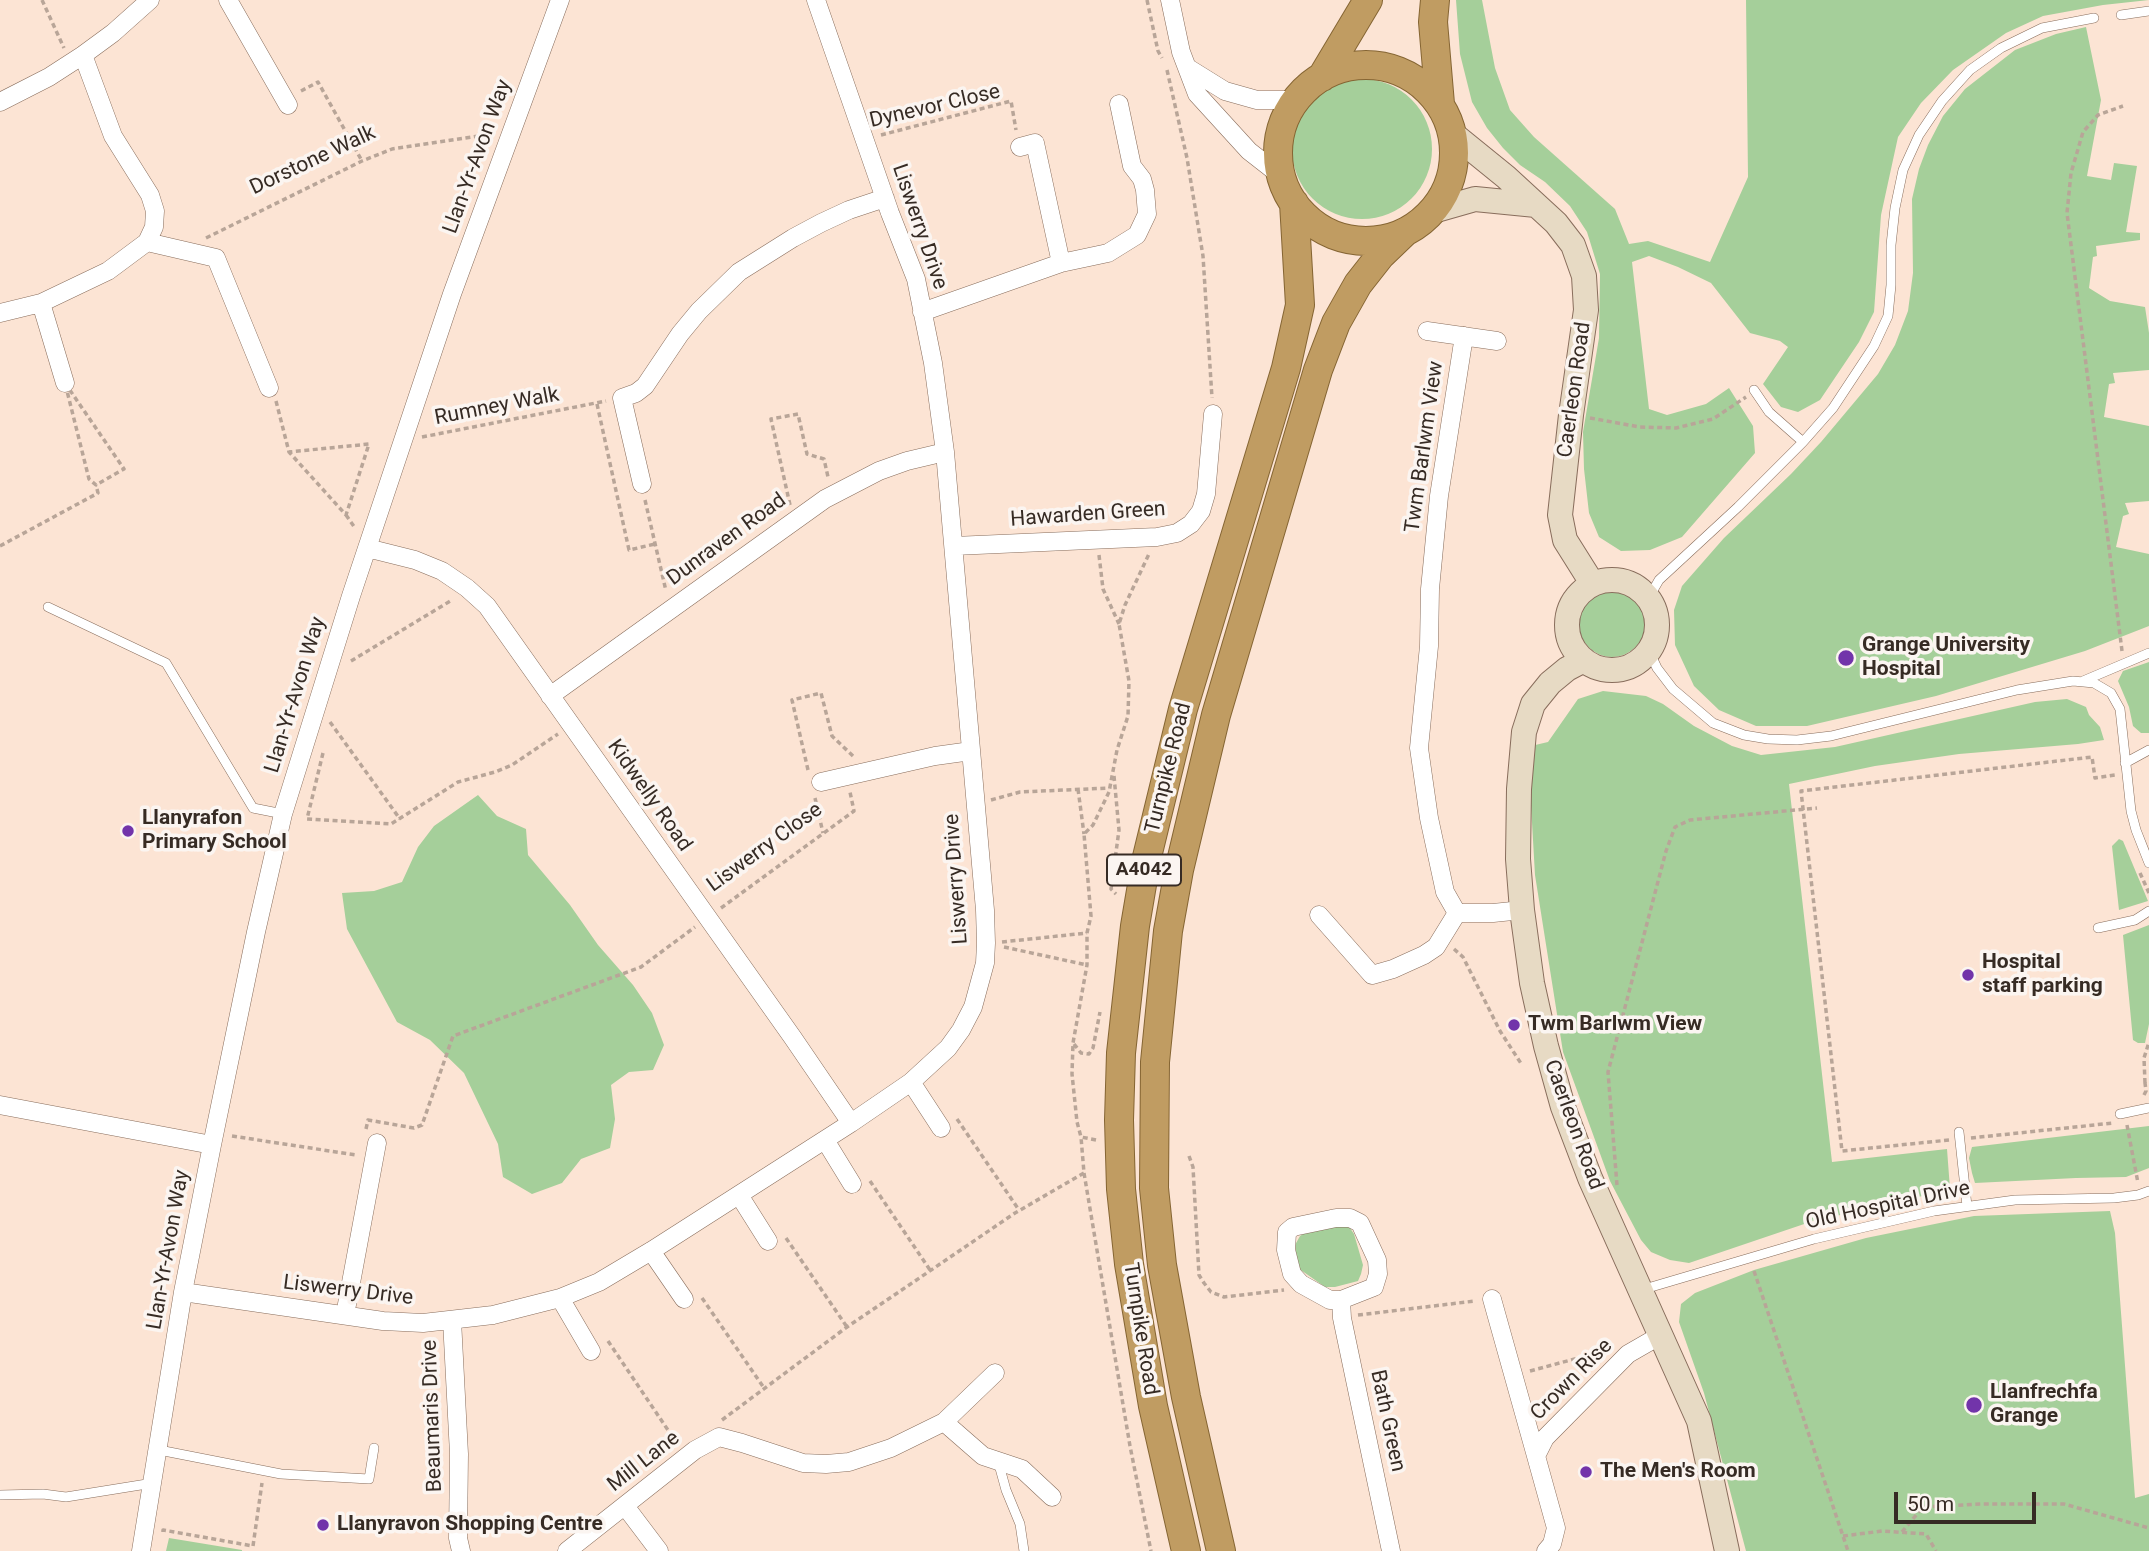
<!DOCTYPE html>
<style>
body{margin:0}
#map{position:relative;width:2149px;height:1551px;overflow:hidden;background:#fce4d4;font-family:Roboto,sans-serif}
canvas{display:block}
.scale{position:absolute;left:1894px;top:1492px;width:142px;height:32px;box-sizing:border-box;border:4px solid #362b24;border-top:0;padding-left:9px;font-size:21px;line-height:24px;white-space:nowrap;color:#362b24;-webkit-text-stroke:5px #fbf5f1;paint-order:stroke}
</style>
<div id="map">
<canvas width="2149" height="1551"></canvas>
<div class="scale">50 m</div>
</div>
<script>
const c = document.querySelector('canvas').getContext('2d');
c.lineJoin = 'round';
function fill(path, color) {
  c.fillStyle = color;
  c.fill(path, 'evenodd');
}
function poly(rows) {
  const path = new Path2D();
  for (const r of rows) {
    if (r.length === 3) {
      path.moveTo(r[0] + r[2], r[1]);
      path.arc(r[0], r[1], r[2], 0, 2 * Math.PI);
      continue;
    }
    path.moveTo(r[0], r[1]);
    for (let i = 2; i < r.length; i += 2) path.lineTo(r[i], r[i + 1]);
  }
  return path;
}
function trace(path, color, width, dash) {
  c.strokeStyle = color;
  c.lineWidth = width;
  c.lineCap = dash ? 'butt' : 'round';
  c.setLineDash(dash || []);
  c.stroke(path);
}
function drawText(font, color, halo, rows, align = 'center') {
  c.font = font + ' Roboto,sans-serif';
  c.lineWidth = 7;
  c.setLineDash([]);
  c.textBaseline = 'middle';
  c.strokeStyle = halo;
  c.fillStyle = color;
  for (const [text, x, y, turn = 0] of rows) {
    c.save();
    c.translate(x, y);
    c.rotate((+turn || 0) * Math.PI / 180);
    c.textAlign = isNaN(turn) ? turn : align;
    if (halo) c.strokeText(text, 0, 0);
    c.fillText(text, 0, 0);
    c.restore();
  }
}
const green = poly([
 [1456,0,1482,0,1495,68,1510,110,1534,137,1615,209,1629,244,1648,241,1710,262,1748,177,1746,0,2149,0,2103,5,2043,16,2006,33,1953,70,1921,103,1898,137,1881,215,1874,312,1859,342,1820,400,1798,412,1781,407,1763,384,1788,347,1780,341,1750,333,1711,283,1678,267,1649,256,1632,262,1649,409,1667,415,1706,404,1729,388,1753,426,1755,453,1682,537,1650,550,1621,551,1599,537,1589,513,1584,469,1583,432,1599,338,1600,274,1587,232,1570,206,1545,182,1520,165,1503,148,1487,128,1472,102,1460,54],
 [2086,27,2101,100,2087,176,2111,180,2114,163,2137,166,2126,232,2140,233,2140,240,2096,246,2097,256,2093,257,2089,288,2110,301,2145,307,2149,333,2149,370,2113,373,2115,383,2109,384,2104,417,2149,426,2149,501,2125,503,2129,514,2123,516,2116,547,2149,554,2149,626,2085,651,1936,696,1807,726,1756,726,1719,710,1694,686,1675,645,1674,610,1682,586,1724,538,1791,474,1821,442,1878,374,1895,345,1908,311,1913,273,1912,199,1919,169,1928,145,1943,116,1965,89,2015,50,2056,34],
 [1362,149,70],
 [1612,624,33],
 [2149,662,2149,733,2141,733,2133,726,2129,707,2118,681,2123,671],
 [1603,691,1646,696,1663,704,1694,726,1732,746,1761,755,1835,747,2035,702,2067,699,2086,707,2089,715,2100,727,2104,740,2078,744,1959,754,1875,766,1789,784,1832,1162,1947,1149,1950,1189,1875,1208,1816,1220,1689,1263,1670,1260,1651,1252,1641,1240,1610,1181,1563,1052,1535,875,1529,770,1531,746,1548,742,1578,699],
 [478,795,497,816,526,829,528,855,570,905,598,945,633,985,652,1013,664,1045,653,1070,629,1072,611,1085,615,1119,610,1148,581,1159,562,1183,532,1194,503,1177,498,1144,464,1073,430,1040,397,1022,347,929,342,893,374,891,402,882,418,847,434,826],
 [2119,839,2123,841,2148,901,2119,910,2112,846],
 [2149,925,2149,1024,2145,1043,2138,1043,2133,1040,2123,935],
 [2149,1126,2149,1168,2126,1177,2076,1178,1975,1183,1972,1173,1969,1158,1972,1147],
 [2110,1211,2115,1233,2135,1498,2149,1494,2149,1551,1746,1551,1704,1393,1679,1322,1681,1304,1695,1293,1754,1270,1866,1238,1974,1216],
 [1344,1225,1350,1228,1354,1234,1363,1265,1361,1274,1358,1281,1335,1287,1325,1287,1298,1268,1295,1245,1300,1236,1306,1232],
 [169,1538,242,1550,242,1551,166,1551]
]);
const path = poly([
 [42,0,64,48],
 [1147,0,1158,51,1162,58],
 [1167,70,1187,158,1203,256,1212,398],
 [301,91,318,82,362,161],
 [881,135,1011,101,1016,130],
 [206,238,362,161,392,149,492,134],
 [65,383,124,469,96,485,89,479,65,383],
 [276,401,289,452,369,444,346,515,289,452],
 [597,404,629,550,655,544],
 [1590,418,1640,427,1676,428,1713,419,1746,397],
 [422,437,606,401],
 [645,500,666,591],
 [790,505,771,419,798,414,807,454,824,459,828,477],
 [346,515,355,528],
 [0,546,98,493,96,485],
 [1099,555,1103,589,1119,624],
 [2122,651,2067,213,2071,173,2083,132,2098,115,2123,106],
 [351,661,452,600],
 [330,722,400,819],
 [323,753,307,819,391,824,458,782,495,772,512,765,558,734],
 [808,770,792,700,821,693,832,736,853,756],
 [1114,776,1119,830,1111,889,1116,894],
 [1078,789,1084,834],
 [815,798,823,833],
 [991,800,1020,792,1109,788],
 [2140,873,2149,893],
 [721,908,854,811,850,792],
 [1002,942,1087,933],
 [1004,947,1087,965],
 [1454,949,1463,957,1500,1031,1522,1065],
 [1074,1044,1081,1053,1089,1054,1093,1048,1100,1012],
 [2145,1083,2144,1058,2149,1042],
 [2144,1095,2146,1091,2145,1083,2149,1083],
 [957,1119,1019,1210],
 [2127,1125,2138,1183],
 [366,1129,368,1120,414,1128,422,1125,453,1036,641,967,695,927],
 [232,1136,356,1155],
 [1971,1138,2113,1123],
 [1096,1140,1081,1137,1077,1122,1072,1074,1073,1043,1087,965,1087,933,1091,916,1084,834,1093,825,1109,792,1117,750,1128,716,1129,681,1119,624,1125,605,1149,554],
 [1949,1140,1842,1151,1801,791,2092,757,2095,778,2115,775],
 [1189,1156,1193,1167,1199,1275,1204,1283,1211,1292,1224,1297,1284,1290],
 [1084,1173,1130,1446,1151,1551],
 [870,1181,930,1270],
 [1617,1185,1608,1072,1666,851,1675,827,1690,820,1817,808],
 [786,1238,847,1327],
 [1754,1271,1848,1551],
 [702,1298,764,1388],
 [1358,1315,1475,1301],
 [608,1341,676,1442],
 [1530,1371,1604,1351],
 [722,1420,847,1327,915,1281,1015,1213,1084,1173,1081,1137],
 [163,1532,163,1530,253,1546,262,1483],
 [1902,1532,1923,1507,1981,1504,2064,1504,2149,1528],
 [1843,1536,1882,1531,1926,1534,1936,1551]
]);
const service = poly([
 [2121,15,2149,11],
 [1754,390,1769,412,1803,442],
 [1648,599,1659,580,1738,507,1803,442,1833,408,1874,346,1888,316,1891,285,1891,245,1895,208,1903,170,1919,135,1942,101,1970,70,2001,48,2042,28,2094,18],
 [48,607,166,663,253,808,283,814],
 [1649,651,1657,668,1673,689,1713,723,1744,735,1768,739,1797,740,1831,736,2017,690,2073,681,2094,683,2111,693,2120,709,2131,811,2136,830,2149,863],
 [2083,681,2149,653],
 [2125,763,2149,750],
 [2098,928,2135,920,2149,911],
 [2120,1114,2149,1108],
 [1959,1132,1967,1206],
 [1641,1290,1814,1239,1934,1211,2015,1200,2114,1198,2138,1195,2149,1191],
 [159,1450,281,1474,369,1479,374,1448],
 [998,1461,1006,1490,1020,1524,1024,1551],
 [0,1495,43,1494,66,1497,153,1483]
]);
const minor = poly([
 [228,0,288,105],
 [1170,0,1181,52,1197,94,1249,151,1281,176],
 [1188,68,1225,91,1257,100,1296,100],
 [0,102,49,77,83,55,113,33,150,0],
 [1020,147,1035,143,1061,263],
 [147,242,216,258,269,388],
 [41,303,65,383],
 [922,312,1061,263,1108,253,1137,235,1147,214,1145,190,1142,179,1132,166,1119,104],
 [0,313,41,303,108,271,147,242,154,227,155,211,150,195,113,136,83,55],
 [1427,331,1497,341],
 [1464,336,1439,496,1430,589,1429,646,1419,748,1429,818,1445,892,1457,913,1493,913,1522,910],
 [642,484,622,398,636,393,645,386,680,334,699,311,739,272,793,238,821,223,849,210,885,198],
 [954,546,1157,537,1177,533,1191,524,1201,511,1206,494,1213,414],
 [367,548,415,560,442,571,467,588,487,606,793,1038,851,1123],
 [550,696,825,499,879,471,907,461,945,452],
 [821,782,935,756,971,751],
 [1319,915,1372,975,1393,969,1424,955,1436,947,1457,913],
 [911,1082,941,1128],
 [0,1105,212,1145],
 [825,1140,852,1184],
 [739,1195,768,1241],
 [1336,1218,1350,1218,1360,1223,1377,1260,1378,1274,1374,1287,1341,1300,1330,1300,1301,1284,1292,1274,1286,1250,1287,1232,1293,1227,1336,1218],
 [651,1251,684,1299],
 [183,1292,383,1321,423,1323,493,1315,560,1298,599,1282,651,1251,851,1123,911,1082,948,1048,961,1030,973,1007,985,963,986,943,985,910,945,452,933,363,916,279,890,213,816,0],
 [560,1298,591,1351],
 [1492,1299,1536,1456],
 [1341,1300,1342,1318,1391,1551],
 [345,1315,377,1143],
 [452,1320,459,1454,458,1538,461,1551],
 [944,1422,983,1456,1022,1469,1052,1497],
 [625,1506,659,1551],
 [141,1551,183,1292,212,1145,256,932,283,814,351,596,452,294,560,0],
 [567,1551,695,1450,719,1437,742,1443,803,1463,826,1464,849,1462,891,1448,944,1422,995,1373],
 [1546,1551,1552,1544,1556,1528,1536,1456,1545,1438,1628,1354,1661,1335]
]);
const secondary = poly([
 [1453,134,1506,177,1556,223,1573,245,1584,276,1586,310,1571,415,1560,515,1565,540,1592,583],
 [1433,211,1475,199,1536,205],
 [1612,625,45],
 [1584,660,1567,669,1550,683,1533,704,1524,732,1519,789,1518,859,1522,910,1532,983,1546,1046,1563,1107,1590,1178,1699,1421,1727,1551]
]);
const trunk = poly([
 [1435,0,1433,22,1440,104],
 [1366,153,88],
 [1322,77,1368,0],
 [1186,1551,1153,1406,1129,1264,1121,1189,1119,1120,1121,1053,1135,926,1146,861,1183,709,1286,368,1300,305,1294,203],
 [1221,1551,1186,1397,1162,1265,1154,1188,1155,1062,1168,931,1179,870,1216,715,1318,370,1336,323,1358,284,1380,256,1405,232]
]);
const markers = [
 [1846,658,9,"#7234aa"],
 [128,831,7,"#7234aa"],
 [1968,975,7,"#7234aa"],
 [1514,1025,7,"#7234aa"],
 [1974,1405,9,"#7234aa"],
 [1586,1472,7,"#7234aa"],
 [323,1525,7,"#7234aa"]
];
const shields = [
 [1144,870,74]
];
const shieldNames = [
 ["A4042",1144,870]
];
const streetNames = [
 ["Dynevor Close",935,107,-13],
 ["Llan-Yr-Avon Way",478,157,-70],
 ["Dorstone Walk",313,161,-25],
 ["Liswerry Drive",919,227,71],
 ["Caerleon Road",1575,390,-82],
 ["Rumney Walk",497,407,-11],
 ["Twm Barlwm View",1425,447,-82],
 ["Hawarden Green",1088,515,-4],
 ["Dunraven Road",727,540,-36],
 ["Llan-Yr-Avon Way",296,695,-73],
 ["Turnpike Road",1169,768,-76],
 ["Kidwelly Road",649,796,55],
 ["Liswerry Close",765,848,-36],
 ["Liswerry Drive",957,879,-94],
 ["Caerleon Road",1573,1125,70],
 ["Old Hospital Drive",1888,1206,-12],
 ["Llan-Yr-Avon Way",169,1250,-80],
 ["Liswerry Drive",348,1291,7],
 ["Turnpike Road",1140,1329,81],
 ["Crown Rise",1572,1380,-45],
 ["Beaumaris Drive",433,1416,-92],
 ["Bath Green",1387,1421,78],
 ["Mill Lane",644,1462,-38]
];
const poiNames = [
 ["Grange University",1862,646],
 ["Hospital",1862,670],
 ["Llanyrafon",142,819],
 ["Primary School",142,843],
 ["Hospital",1982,963],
 ["staff parking",1982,987],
 ["Twm Barlwm View",1528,1025],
 ["Llanfrechfa",1990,1393],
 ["Grange",1990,1417],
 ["The Men's Room",1600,1472],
 ["Llanyravon Shopping Centre",337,1525]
];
fill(green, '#a5cf9a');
trace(service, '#886d5c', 10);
trace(minor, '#886d5c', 19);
trace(secondary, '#886d5c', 26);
trace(trunk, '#856533', 30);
trace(path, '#b8a598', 3.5, [5, 3.5]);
trace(service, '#fff', 9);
trace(minor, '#fff', 18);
trace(secondary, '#e7dac4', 24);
trace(trunk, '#c09c62', 28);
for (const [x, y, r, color] of markers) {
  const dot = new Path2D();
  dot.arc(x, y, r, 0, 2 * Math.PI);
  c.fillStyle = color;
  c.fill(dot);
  trace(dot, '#fbf5f1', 2.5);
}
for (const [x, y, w] of shields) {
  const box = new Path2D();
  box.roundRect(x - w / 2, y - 15.5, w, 31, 5);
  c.fillStyle = '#fbf5f1';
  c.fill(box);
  trace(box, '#362b24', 2);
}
drawText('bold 19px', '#362b24', null, shieldNames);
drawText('21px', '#362b24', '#fbf5f1', streetNames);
drawText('bold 21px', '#362b24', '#fbf5f1', poiNames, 'left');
</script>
